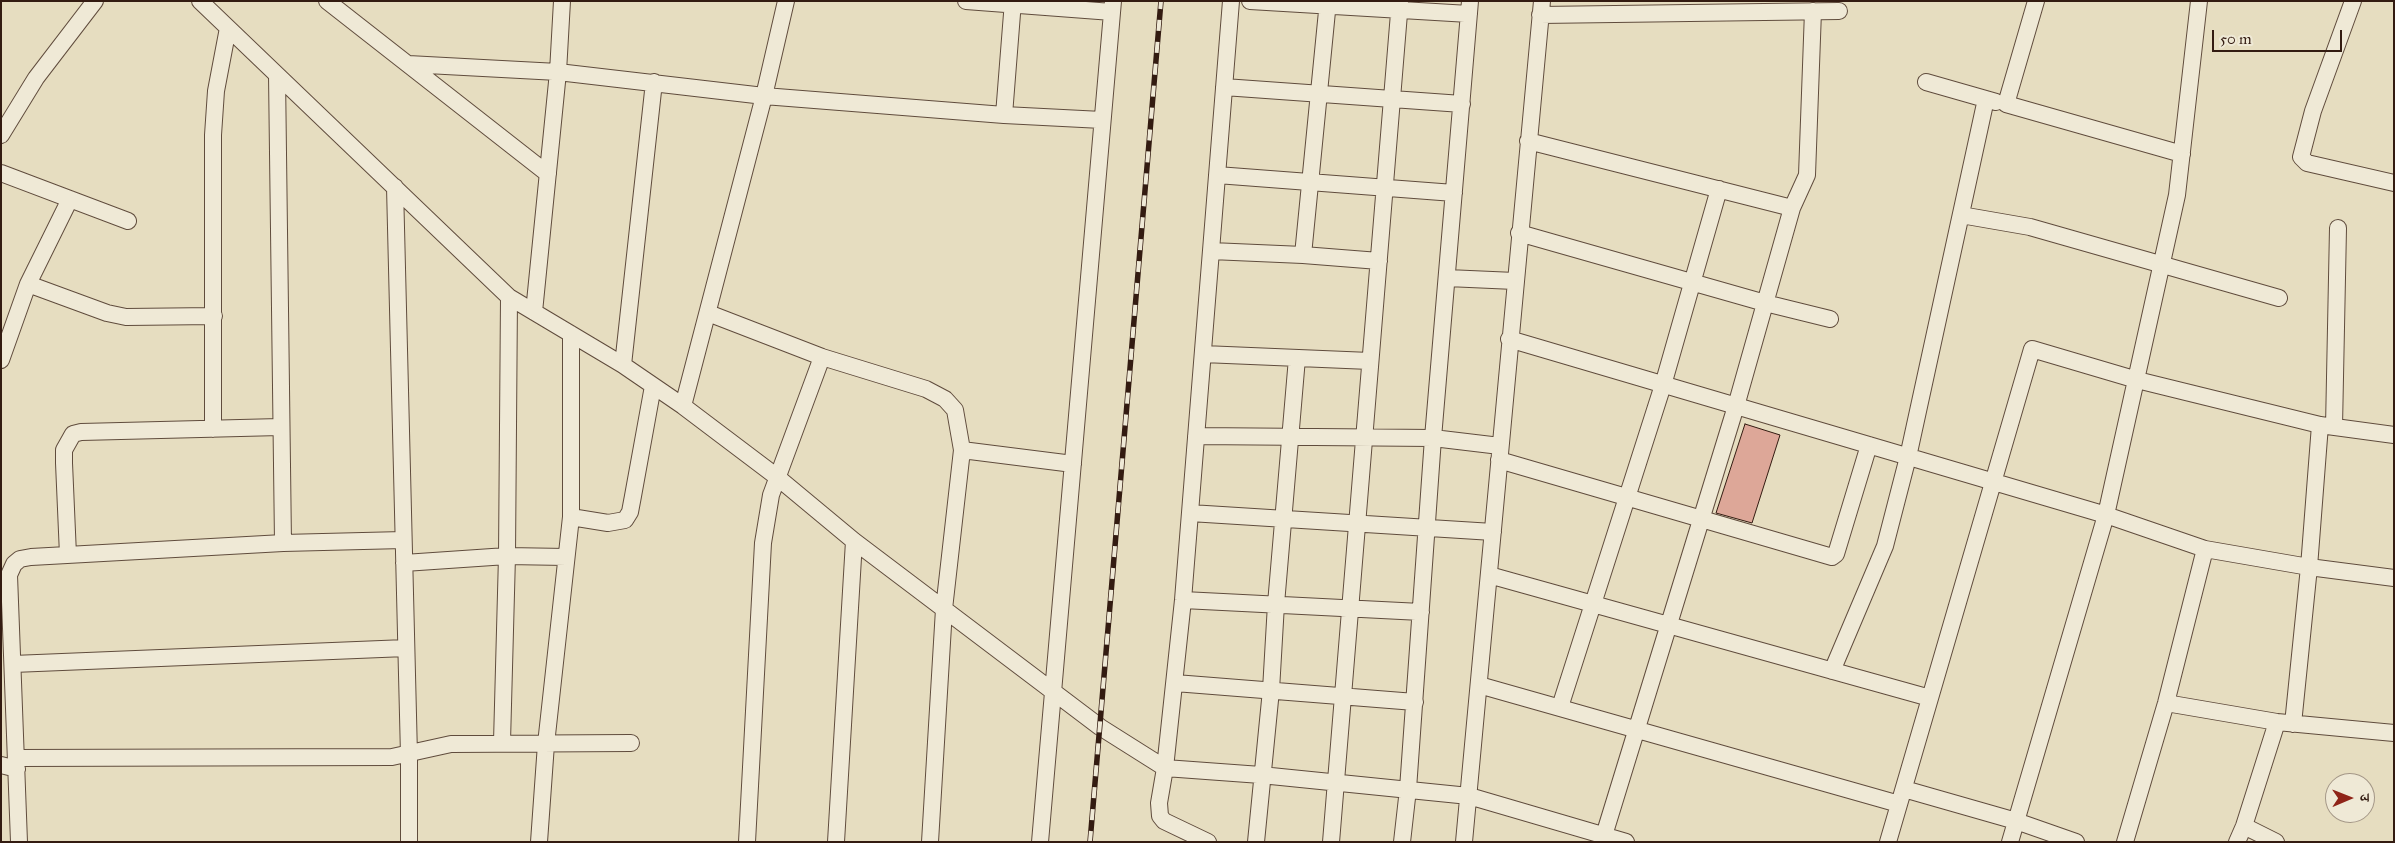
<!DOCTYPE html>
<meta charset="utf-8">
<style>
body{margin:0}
#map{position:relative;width:2395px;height:843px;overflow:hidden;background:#e6ddc0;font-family:"IM FELL Great Primer","Noto Serif Devanagari",serif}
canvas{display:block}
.frame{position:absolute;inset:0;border:2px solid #331b11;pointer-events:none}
.north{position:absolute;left:2325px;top:773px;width:50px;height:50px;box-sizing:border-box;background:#efe9d6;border:1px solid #a49787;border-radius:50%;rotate:89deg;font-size:14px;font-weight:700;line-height:20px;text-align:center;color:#331b11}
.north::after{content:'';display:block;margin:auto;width:18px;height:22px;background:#8f2418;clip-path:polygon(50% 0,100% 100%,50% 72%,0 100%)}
.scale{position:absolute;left:2212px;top:30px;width:130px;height:22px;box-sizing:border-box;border:2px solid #331b11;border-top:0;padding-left:6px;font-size:15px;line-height:18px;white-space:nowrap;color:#331b11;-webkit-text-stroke:4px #efe9d6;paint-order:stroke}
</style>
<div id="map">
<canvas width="2395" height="843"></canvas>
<div class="frame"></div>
<div class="north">उ</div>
<div class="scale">50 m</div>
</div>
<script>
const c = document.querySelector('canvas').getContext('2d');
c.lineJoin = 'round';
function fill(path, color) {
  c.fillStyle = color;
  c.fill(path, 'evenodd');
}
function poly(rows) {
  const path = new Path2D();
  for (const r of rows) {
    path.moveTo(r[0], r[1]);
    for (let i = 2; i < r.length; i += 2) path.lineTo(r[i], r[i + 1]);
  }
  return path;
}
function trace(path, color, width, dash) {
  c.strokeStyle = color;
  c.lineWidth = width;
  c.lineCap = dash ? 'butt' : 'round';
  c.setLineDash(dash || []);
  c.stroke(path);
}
const building = poly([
 [1745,424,1780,435,1752,523,1716,513,1745,424]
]);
const street = poly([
 [200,1,509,297,623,365,683,406,777,477,854,541,1100,727,1165,768,1261,775,1469,796,1626,842],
 [327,1,548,174],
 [966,1,1112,12],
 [1013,1,1004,115,1102,120],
 [1250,1,1469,14],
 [2036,1,2006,104,2182,154],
 [2353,1,2313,111,2301,157,2307,163,2394,183],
 [1540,15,1839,11],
 [408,64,558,72,764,96,1004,115],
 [277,75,283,543],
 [1926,82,1996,102],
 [1224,87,1462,104],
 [1,135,36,78,95,1],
 [1528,141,1792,208],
 [1,173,128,221],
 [1217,175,1454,193],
 [395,187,409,755,409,842],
 [1961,215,2030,227,2279,298],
 [1519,233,1765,303,1830,319],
 [1211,251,1303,255,1379,261],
 [1303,255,1328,1],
 [1447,278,1515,281],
 [28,284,107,313,126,317,214,316],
 [534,312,558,72,562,1],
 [708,313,822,357,926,389,945,399,955,410,962,450,944,609,930,842],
 [1509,339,2106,515,2205,549,2309,567,2394,578],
 [1203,354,1370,361],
 [1,360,28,284,70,199],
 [623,365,654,82],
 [683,406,764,96,786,1],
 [2334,427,2338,228],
 [213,429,213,135,216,91,228,28],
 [1196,436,1433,438,1500,446],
 [962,450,1073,464],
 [1499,460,1832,557,1836,554,1869,445],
 [1190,513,1493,532],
 [571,517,608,523,625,520,630,512,633,496,653,386],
 [68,555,64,463,64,450,73,434,81,432,280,427],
 [404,563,507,556,509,297],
 [1489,575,1930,698],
 [1183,600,1421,612],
 [13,664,406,648],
 [1832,671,1885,546,1908,457,1986,99],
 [1175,683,1415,702],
 [1479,685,1899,804],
 [2166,703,2277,722,2394,733],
 [1560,707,1663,385,1719,189],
 [2293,724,2309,567,2320,425],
 [502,742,507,556,566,557],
 [16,758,392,757,451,744,631,743],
 [1,765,17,769],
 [1904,789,2016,821,2076,842],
 [2244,826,2276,842],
 [19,842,9,575,14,564,20,559,31,557,283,543,403,540],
 [539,842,546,744,571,517,571,334],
 [747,842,763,543,771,495,822,357],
 [836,842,854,541],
 [1040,842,1113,1],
 [1208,842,1164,821,1160,816,1159,803,1165,768,1183,600,1231,1],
 [1256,842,1271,690,1276,604,1297,358],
 [1331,842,1400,1],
 [1402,842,1408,789,1433,438,1470,1],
 [1464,842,1542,1],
 [1602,842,1736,406,1792,208,1807,175,1813,11],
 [1888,842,2032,349,2137,380,2320,425,2394,435],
 [2010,842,2106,515,2177,195,2199,1],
 [2125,842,2166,703,2205,549],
 [2237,842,2244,826,2277,722]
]);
const rail = poly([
 [1090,842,1161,1]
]);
fill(building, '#dda798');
trace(building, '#331b11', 1);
trace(street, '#604c3d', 18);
trace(street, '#efe9d6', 16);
trace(rail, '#331b11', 5.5);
trace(rail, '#efe9d6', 4, [11]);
</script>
